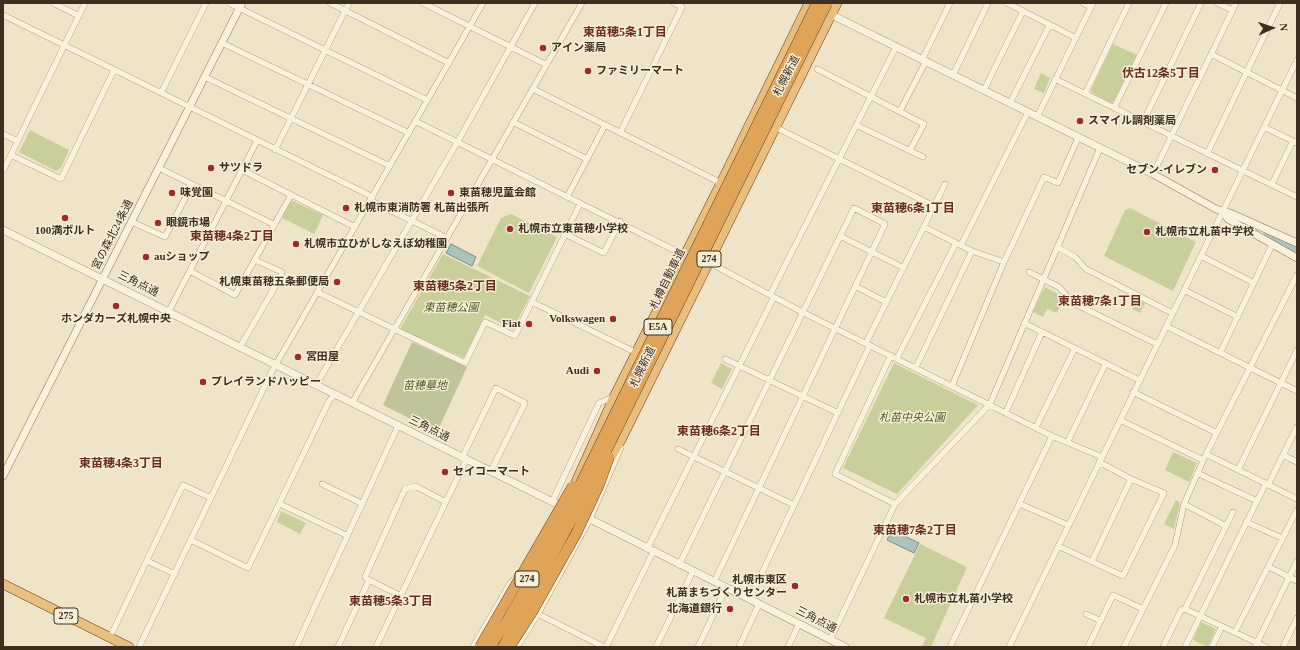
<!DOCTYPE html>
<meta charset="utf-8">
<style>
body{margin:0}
#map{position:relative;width:1300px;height:650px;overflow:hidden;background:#f0e4c8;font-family:"Times New Roman",serif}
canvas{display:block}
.frame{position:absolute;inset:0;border:4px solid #3d2e20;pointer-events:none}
.north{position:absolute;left:1252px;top:8px;width:40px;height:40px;-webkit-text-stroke:3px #f7eed8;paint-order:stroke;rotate:87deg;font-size:11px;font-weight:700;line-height:16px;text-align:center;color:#3d2e20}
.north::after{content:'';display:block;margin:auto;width:14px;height:18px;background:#3d2e20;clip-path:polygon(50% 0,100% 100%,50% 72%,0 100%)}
</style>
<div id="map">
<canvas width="1300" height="650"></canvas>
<div class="frame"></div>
<div class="north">N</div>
</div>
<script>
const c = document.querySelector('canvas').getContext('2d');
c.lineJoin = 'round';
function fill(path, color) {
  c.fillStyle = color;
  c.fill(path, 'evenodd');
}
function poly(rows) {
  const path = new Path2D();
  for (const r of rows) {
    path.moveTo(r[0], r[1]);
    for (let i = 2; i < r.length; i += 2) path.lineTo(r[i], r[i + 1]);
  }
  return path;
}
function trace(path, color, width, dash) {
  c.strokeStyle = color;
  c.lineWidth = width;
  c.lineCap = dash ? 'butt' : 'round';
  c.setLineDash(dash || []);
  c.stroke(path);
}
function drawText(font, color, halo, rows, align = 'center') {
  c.font = font + ' "Times New Roman","Noto Sans JP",serif';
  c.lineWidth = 3;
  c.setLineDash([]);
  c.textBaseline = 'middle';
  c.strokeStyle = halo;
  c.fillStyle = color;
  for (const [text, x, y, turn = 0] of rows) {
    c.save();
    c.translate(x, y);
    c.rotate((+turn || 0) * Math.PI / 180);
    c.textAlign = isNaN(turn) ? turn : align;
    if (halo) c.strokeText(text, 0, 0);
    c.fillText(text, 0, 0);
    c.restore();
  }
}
const green = poly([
 [1113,44,1137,55,1114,101,1111,103,1091,92,1091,90],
 [1041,73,1050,78,1044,93,1034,89],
 [30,130,69,150,61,168,56,171,19,152],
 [293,201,323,215,314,234,282,218,290,202],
 [1130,208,1196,242,1173,291,1104,256,1125,210],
 [511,214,557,237,529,293,477,266,501,218],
 [443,254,530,296,513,329,485,315,464,358,400,329],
 [1045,287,1056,293,1063,300,1057,313,1047,309,1043,317,1033,312],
 [1137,299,1145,303,1140,313,1132,309],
 [721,363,732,369,722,389,711,383],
 [894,363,978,405,897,494,843,468],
 [1173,452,1197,463,1189,482,1165,470],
 [1176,500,1180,503,1174,529,1164,524],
 [281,511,306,523,300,534,277,522],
 [920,544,967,567,931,647,922,647,926,638,884,618],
 [1201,622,1216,629,1208,647,1193,640]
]);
const cemetery = poly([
 [412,342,467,367,437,432,383,405]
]);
const water = poly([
 [451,244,476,257,472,266,446,253,451,244],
 [892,530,919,543,914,553,887,540,892,530]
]);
const river = poly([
 [1268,236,1297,250]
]);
const minor = poly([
 [53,3,79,16],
 [229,3,427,100],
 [330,3,449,63],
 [423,3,547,65],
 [1007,3,1076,38],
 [1083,3,1091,7],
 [1217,3,1232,10],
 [3,15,373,197],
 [222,43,409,133],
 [1211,54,1297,98],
 [922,60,950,3],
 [817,69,924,124,910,150],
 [953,75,988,3],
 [205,77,390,166],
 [1055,79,1297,197],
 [533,89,721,183],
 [984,90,1023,11],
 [161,93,206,3],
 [1085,94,1129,3],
 [1010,103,1049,26],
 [1114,108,1166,3],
 [900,111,926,61],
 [1037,117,1093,3],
 [415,121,684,255],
 [513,122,587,159],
 [1143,122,1201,3],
 [856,125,923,157],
 [775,127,934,206],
 [1264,127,1297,143],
 [620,133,682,7,674,3],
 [3,134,17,141],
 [275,150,349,3],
 [1207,154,1280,3],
 [11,155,61,179,114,70],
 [159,168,275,225],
 [242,170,355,227],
 [3,171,85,3],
 [1153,174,1236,3],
 [1272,184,1293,141],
 [567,197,605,125],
 [371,201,447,238],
 [132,222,165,237,192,185],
 [924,227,972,251,1004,262],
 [565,234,604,253,620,221],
 [840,236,904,268],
 [961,245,1028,112],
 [1057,247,1075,257,1086,269,1172,313],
 [1201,256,1254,283],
 [708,262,802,312,1052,436,1102,457],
 [190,271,235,295,291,195],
 [1029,272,1059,287,1073,303,1157,344],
 [855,286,886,302],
 [1184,290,1238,317],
 [317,292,465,363,485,322,515,336,580,204],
 [770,295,896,47],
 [532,302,637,353],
 [169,311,257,141],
 [1024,323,1139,380],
 [1166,326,1297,391],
 [866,343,945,184],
 [240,347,280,278,282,272,255,260],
 [1220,353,1272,245],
 [891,355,835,474,895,504],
 [897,358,956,243],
 [725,359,838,413],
 [916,367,972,251],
 [316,385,458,141,535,3],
 [952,386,1004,262,1044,177,1058,183,1078,138],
 [1133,392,1217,433],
 [352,403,582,3],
 [1006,412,1042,332],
 [1120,420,1203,460],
 [1036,427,1075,348],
 [1068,441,1106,363],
 [678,449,794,505],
 [1206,454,1297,499],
 [1283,455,1297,462],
 [462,458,496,388,525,403,491,471],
 [1238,470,1297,350],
 [1197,473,1257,501],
 [322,484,363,504],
 [1268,485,1297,427],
 [552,502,599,403,614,397],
 [280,504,348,536],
 [1020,504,1068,525],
 [1184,504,1206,454,1297,275],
 [1246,522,1282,538],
 [191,540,248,568,329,401,335,394],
 [1058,546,1123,576,1164,493,1131,479,1099,462],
 [647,549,774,297],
 [147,561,175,574],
 [1092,561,1131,479],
 [679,565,854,208,885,224,714,582],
 [1269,567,1297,581],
 [369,580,365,577,405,489,415,486,446,502],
 [749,600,870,345],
 [1185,609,1266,647],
 [538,614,604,647],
 [1086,614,1101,621],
 [1235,632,1297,510],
 [110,637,183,485,211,498],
 [830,640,895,504,990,404,1100,148],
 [139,647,271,373,483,3],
 [296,647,398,426],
 [338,647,369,580,401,596],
 [376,647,466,460],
 [473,647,511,582,519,575],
 [517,647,538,614,590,519,621,447],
 [606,647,653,552],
 [656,647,693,571],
 [698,647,726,588],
 [739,647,759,604],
 [788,647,799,624],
 [950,647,1052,436],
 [1009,647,1297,60],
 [1088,647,1113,595,1143,609],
 [1124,647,1175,545,1184,504,1226,526],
 [1163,647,1181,610,1185,609,1233,512],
 [1185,647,1266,483],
 [1212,647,1222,626],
 [1255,647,1297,561],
 [1283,647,1297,618]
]);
const tertiary = poly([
 [828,13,1153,174,1216,209,1230,213,1297,243],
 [1223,212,1228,219,1297,258],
 [3,230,565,508],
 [3,476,242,3],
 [580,514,845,647]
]);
const trunk = poly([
 [607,464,621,440,837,3],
 [571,493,614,397,721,183,809,3],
 [3,584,129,647]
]);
const motorwayBridge = poly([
 [512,643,532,612,576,534,599,485,609,457],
 [480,647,573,486],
 [490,647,507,621,552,542,817,3],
 [503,647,578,508,827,3]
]);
const markers = [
 [543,48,4,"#9e2a2b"],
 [588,71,4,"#9e2a2b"],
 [1080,121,4,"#9e2a2b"],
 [211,168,4,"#9e2a2b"],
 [1215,170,4,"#9e2a2b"],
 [172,193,4,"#9e2a2b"],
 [451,193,4,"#9e2a2b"],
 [346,208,4,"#9e2a2b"],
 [65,218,4,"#9e2a2b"],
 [158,223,4,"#9e2a2b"],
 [510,229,4,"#9e2a2b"],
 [1147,232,4,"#9e2a2b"],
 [296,244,4,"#9e2a2b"],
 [146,257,4,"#9e2a2b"],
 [337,282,4,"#9e2a2b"],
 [116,306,4,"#9e2a2b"],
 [613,319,4,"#9e2a2b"],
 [529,324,4,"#9e2a2b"],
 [298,357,4,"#9e2a2b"],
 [597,371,4,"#9e2a2b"],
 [203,382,4,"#9e2a2b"],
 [445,472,4,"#9e2a2b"],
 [795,586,4,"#9e2a2b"],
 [906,599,4,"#9e2a2b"],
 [730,609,4,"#9e2a2b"]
];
const shields = [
 [709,259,24],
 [658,327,28],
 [527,579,24],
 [66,616,24]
];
const shieldNames = [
 ["274",709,259],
 ["E5A",658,327],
 ["274",527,579],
 ["275",66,616]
];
const poiNames = [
 ["アイン薬局",551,48],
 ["ファミリーマート",596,71],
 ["スマイル調剤薬局",1088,121],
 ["サツドラ",219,168],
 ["セブン-イレブン",1207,170,"right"],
 ["味覚園",180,193],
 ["東苗穂児童会館",459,193],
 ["札幌市東消防署 札苗出張所",354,208],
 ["眼鏡市場",166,223],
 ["札幌市立東苗穂小学校",518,229],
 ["100満ボルト",65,231,"center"],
 ["札幌市立札苗中学校",1155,232],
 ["札幌市立ひがしなえぼ幼稚園",304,244],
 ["auショップ",154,257],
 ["札幌東苗穂五条郵便局",329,282,"right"],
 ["ホンダカーズ札幌中央",116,319,"center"],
 ["Volkswagen",605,319,"right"],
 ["Fiat",521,324,"right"],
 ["宮田屋",306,357],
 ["Audi",589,371,"right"],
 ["プレイランドハッピー",211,382],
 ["セイコーマート",453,472],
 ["札幌市東区",787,580,"right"],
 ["札苗まちづくりセンター",787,593,"right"],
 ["札幌市立札苗小学校",914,599],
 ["北海道銀行",722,609,"right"]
];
const streetNames = [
 ["札幌新道",787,76,-63],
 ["宮の森北24条通",113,235,-63],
 ["札樽自動車道",668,279,-64],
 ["三角点通",138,284,26],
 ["札幌新道",643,367,-64],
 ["三角点通",429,429,26],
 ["三角点通",816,620,27]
];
const parkNames = [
 ["東苗穂公園",451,308],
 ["苗穂墓地",425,386],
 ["札苗中央公園",912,418]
];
const neighbourhoodNames = [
 ["東苗穂5条1丁目",625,33],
 ["伏古12条5丁目",1161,74],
 ["東苗穂6条1丁目",913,209],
 ["東苗穂4条2丁目",232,237],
 ["東苗穂5条2丁目",455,287],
 ["東苗穂7条1丁目",1100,302],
 ["東苗穂6条2丁目",719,432],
 ["東苗穂4条3丁目",121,464],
 ["東苗穂7条2丁目",915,531],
 ["東苗穂5条3丁目",391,602]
];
fill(green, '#c9cf9b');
fill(cemetery, '#bfc49a');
fill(water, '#a9c4bc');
trace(water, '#6f938a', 1);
trace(river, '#a9c4bc', 10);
trace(minor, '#8d765c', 6);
trace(tertiary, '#8d765c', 8);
trace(trunk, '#5b4430', 10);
trace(minor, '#faf1dc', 5.5);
trace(tertiary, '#faf1dc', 7);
trace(trunk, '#eabe7c', 9);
trace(motorwayBridge, '#5b4430', 11, []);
trace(motorwayBridge, '#e0a458', 10);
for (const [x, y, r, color] of markers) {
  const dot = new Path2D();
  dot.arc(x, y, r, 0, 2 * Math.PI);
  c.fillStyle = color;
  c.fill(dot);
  trace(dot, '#f7eed8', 1.5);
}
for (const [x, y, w] of shields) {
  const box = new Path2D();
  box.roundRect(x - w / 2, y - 8, w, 16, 3);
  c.fillStyle = '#f7eed8';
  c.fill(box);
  trace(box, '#3d2e20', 1);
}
drawText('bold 10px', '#3d2e20', null, shieldNames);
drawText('bold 11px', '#3d2e20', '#f7eed8', poiNames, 'left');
drawText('11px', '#3d2e20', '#f7eed8', streetNames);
drawText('italic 11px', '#4d5a26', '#f7eed8', parkNames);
drawText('bold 12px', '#6b2e1e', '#f7eed8', neighbourhoodNames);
</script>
